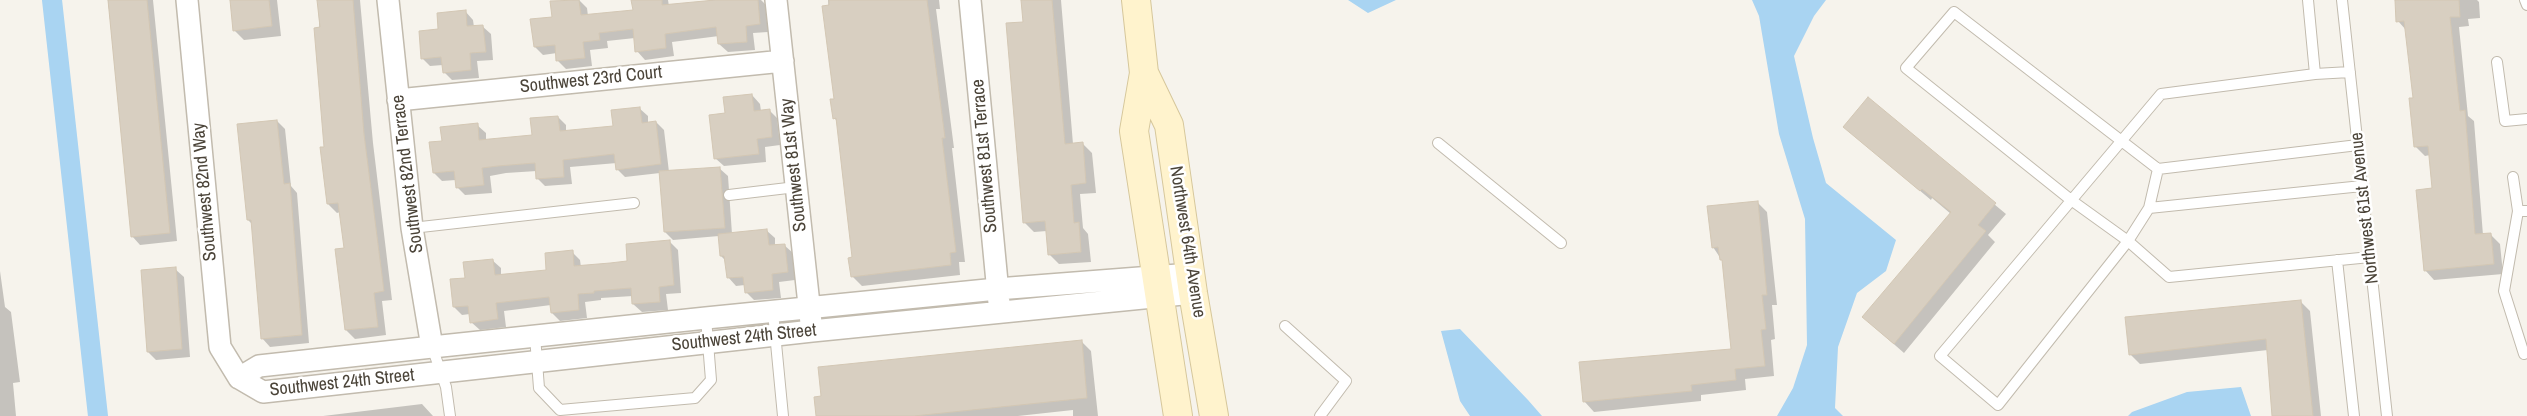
<!DOCTYPE html>
<style>
body{margin:0}
canvas{display:block;background:#f6f3ec}
</style>
<canvas width="2527" height="416"></canvas>
<script>
const c = document.querySelector('canvas').getContext('2d');
c.lineJoin = 'round';
function fill(path, color) {
  c.fillStyle = color;
  c.fill(path, 'evenodd');
}
function poly(rows) {
  const path = new Path2D();
  for (const r of rows) {
    path.moveTo(r[0], r[1]);
    for (let i = 2; i < r.length; i += 2) path.lineTo(r[i], r[i + 1]);
  }
  return path;
}
function trace(path, color, width, dash) {
  c.strokeStyle = color;
  c.lineWidth = width;
  c.lineCap = dash ? 'butt' : 'round';
  c.setLineDash(dash || []);
  c.stroke(path);
}
function drawText(font, color, halo, rows, align = 'center') {
  c.font = font + ' "Archivo Narrow",sans-serif';
  c.lineWidth = 5;
  c.setLineDash([]);
  c.textBaseline = 'middle';
  c.strokeStyle = halo;
  c.fillStyle = color;
  for (const [text, x, y, turn = 0] of rows) {
    c.save();
    c.translate(x, y);
    c.rotate((+turn || 0) * Math.PI / 180);
    c.textAlign = isNaN(turn) ? turn : align;
    if (halo) c.strokeText(text, 0, 0);
    c.fillText(text, 0, 0);
    c.restore();
  }
}
const water = poly([
 [1348,0,1396,0,1368,13],
 [1752,0,1826,0,1814,16,1794,56,1813,138,1826,183,1896,240,1886,271,1857,293,1838,347,1835,408,1843,416,1777,416,1793,388,1807,345,1805,219,1779,134,1759,16],
 [1460,329,1528,400,1542,416,1470,416,1460,401,1441,331],
 [2241,387,2251,416,2128,416,2132,412,2187,392]
]);
const shadow = poly([
 [108,0,153,0,177,241,140,245,132,236],
 [231,0,277,0,281,36,244,40,234,30],
 [318,0,360,0,373,143,392,300,382,301,386,335,355,339,346,330,345,249,340,212,337,213,328,204],
 [579,0,587,8,588,16,634,11,633,0,668,0,669,6,714,0,761,0,765,4,768,32,753,33,755,50,728,52,719,44,719,36,672,42,674,56,645,60,637,51,635,38,607,41,608,48,590,50,592,66,566,69,558,61,557,53,543,55,535,47,553,18,551,3],
 [828,0,939,0,940,9,936,9,954,148,952,148,965,262,959,262,960,275,862,286,852,276,854,258,837,121,834,118,836,100],
 [1022,0,1061,0,1073,144,1082,143,1092,153,1096,193,1080,194,1083,228,1088,234,1091,262,1059,264,1049,254,1047,231,1034,232,1024,222,1024,23],
 [2396,0,2477,0,2479,2,2480,18,2468,19,2469,26,2459,27,2468,116,2474,121,2483,235,2490,234,2500,244,2503,274,2434,280,2425,270,2433,190,2430,155,2425,156,2415,146,2414,99,2406,30,2398,21],
 [465,11,473,20,474,27,482,26,491,34,493,60,477,61,479,78,452,80,444,72,443,65,430,66,422,58,439,31],
 [752,95,760,104,761,111,769,110,777,118,780,145,765,147,766,162,724,166,715,158,726,115],
 [1868,99,2006,214,1988,235,1995,242,1904,353,1863,317,1951,214,1932,198,1931,200,1844,127],
 [639,108,648,116,648,123,656,122,664,130,669,172,719,168,728,176,732,234,766,230,775,238,775,246,784,245,793,253,795,280,779,282,781,298,754,300,746,292,745,285,736,286,728,277,726,261,721,256,719,236,673,240,665,232,660,173,625,177,617,169,617,163,570,167,572,184,545,186,537,178,537,171,506,173,490,176,492,193,465,195,457,187,456,180,442,181,434,173,431,143,443,142,477,125,486,133,486,141,533,136,558,117,566,125,566,132,614,127],
 [277,121,285,129,291,186,297,193,309,343,270,347,262,338,252,224,248,220],
 [1757,202,1767,212,1777,305,1772,305,1775,339,1771,340,1774,376,1745,379,1746,390,1701,395,1701,401,1594,412,1584,401,1732,350,1723,262,1713,247],
 [670,242,678,250,681,293,666,294,668,310,642,312,633,304,633,296,601,298,601,300,585,302,587,318,560,321,552,313,551,305,504,311,506,327,480,330,471,322,470,314,462,315,454,307,467,279,492,260,501,268,501,275,548,271,572,252,580,260,581,267,629,262],
 [175,269,184,277,190,357,156,360,148,352],
 [0,271,5,307,11,312,20,382,13,383,16,416,0,416],
 [2300,301,2310,311,2321,416,2274,416,2268,350,2140,364,2130,354],
 [1081,341,1091,351,1098,416,1073,416,1073,410,1018,416,818,416],
 [422,404,433,416,323,416]
]);
const canal = poly([
 [52,0,98,416]
]);
const building = poly([
 [108,0,147,0,170,233,131,237,108,0],
 [230,0,269,0,272,26,233,31,230,0],
 [317,0,353,0,364,134,384,291,374,293,378,327,345,330,335,249,344,248,338,203,327,204,320,147,324,147,314,28,320,27,317,0],
 [579,0,581,15,633,10,631,0,662,0,662,5,715,0,758,0,760,24,746,26,747,42,718,44,716,27,665,34,666,48,635,52,633,29,599,33,600,40,583,42,585,58,556,61,555,45,534,47,530,19,552,17,550,1,579,0],
 [829,0,927,0,945,138,942,138,956,252,950,253,951,265,851,277,848,258,852,257,836,118,833,119,830,99,834,99,822,6,829,5,829,0],
 [1021,0,1052,0,1065,144,1083,142,1086,183,1071,185,1074,223,1079,222,1081,252,1048,255,1045,221,1023,223,1006,23,1023,22,1021,0],
 [2395,0,2459,0,2460,17,2450,17,2460,111,2465,110,2475,234,2491,233,2494,264,2424,271,2416,190,2432,188,2428,146,2414,147,2409,98,2413,98,2404,21,2396,22,2395,0],
 [466,10,467,26,483,25,486,52,470,53,471,70,443,73,441,57,421,59,419,31,438,29,437,13,466,10],
 [752,94,754,111,770,109,772,137,757,139,759,154,714,159,709,115,725,113,723,97,752,94],
 [1868,97,1996,203,1978,225,1986,231,1894,344,1862,317,1951,212,1922,189,1920,191,1843,127,1868,97],
 [640,107,642,123,656,121,661,164,616,170,614,154,563,160,564,177,536,179,535,163,498,166,482,168,484,185,456,188,454,171,433,173,429,142,442,141,440,127,478,123,479,140,532,135,530,118,558,116,560,131,613,126,611,110,640,107],
 [277,120,284,184,290,183,302,335,261,339,251,220,247,220,237,124,277,120],
 [720,167,725,228,664,232,659,171,720,167],
 [1758,201,1767,295,1762,295,1766,329,1761,330,1765,366,1735,369,1736,380,1691,385,1692,391,1583,402,1579,362,1731,349,1722,260,1720,260,1718,247,1712,248,1707,206,1758,201],
 [767,229,769,245,785,244,788,272,772,274,773,290,745,293,743,277,727,278,724,256,720,256,718,234,767,229],
 [670,240,674,285,659,287,660,302,632,304,631,288,594,291,594,293,578,294,579,310,551,313,549,297,513,301,496,303,498,319,470,323,468,306,453,307,450,279,465,278,463,262,493,259,495,275,546,270,545,253,573,250,574,266,610,263,627,261,626,244,670,240],
 [176,267,182,349,147,352,141,270,176,267],
 [2301,300,2313,416,2272,416,2266,339,2129,355,2125,317,2301,300],
 [1082,340,1087,398,914,416,816,416,814,397,821,396,818,367,1082,340]
]);
const lane = poly([
 [2308,0,2315,74],
 [2342,0,2387,416],
 [2525,0,2527,5],
 [2497,62,2505,121,2527,119],
 [1438,143,1561,243],
 [2358,145,2158,169,1954,12,1906,68,2071,200,2128,241,2169,277,2370,257],
 [2158,169,2149,208,2362,186],
 [2513,177,2518,211,2527,211],
 [729,195,796,187],
 [2149,208,2128,241,1998,405,1940,356,2161,94,2315,74,2350,72],
 [2518,211,2504,291,2524,354],
 [412,228,634,203],
 [2337,260,2354,416],
 [773,312,783,416],
 [1285,326,1346,381,1320,416],
 [535,336,539,388,560,410,695,398,711,380,706,318],
 [432,347,446,387,450,416]
]);
const street = poly([
 [187,0,220,347,239,378,263,392,812,331,1193,293],
 [388,0,412,228,432,347],
 [776,0,811,323],
 [970,0,999,303],
 [398,100,783,61],
 [239,378,259,366,432,347,706,318,997,289,1191,274]
]);
const secondary = poly([
 [1136,0,1144,73,1134,131,1178,416],
 [1144,73,1169,125,1193,293,1214,416]
]);
const streetNames = [
 ["Southwest 23rd Court",591,80,-6],
 ["Southwest 81st Terrace",985,156,-95],
 ["Southwest 81st Way",794,165,-96],
 ["Southwest 82nd Terrace",408,174,-97],
 ["Southwest 82nd Way",205,192,-95],
 ["Northwest 61st Avenue",2365,208,-96],
 ["Northwest 64th Avenue",1187,242,81],
 ["Southwest 24th Street",744,338,-6],
 ["Southwest 24th Street",342,383,-6]
];
fill(water, '#a9d4f2');
fill(shadow, '#0003');
trace(canal, '#a9d4f2', 20);
fill(building, '#d8cfc1');
trace(building, '#d3c7b4', 1);
trace(lane, '#c2bbae', 12);
trace(street, '#c2bbae', 24);
trace(secondary, '#d6c79b', 30);
trace(lane, '#fff', 10);
trace(street, '#fff', 21);
trace(secondary, '#fff3cd', 28);
drawText('18px', '#4b4439', '#fff', streetNames);
</script>
